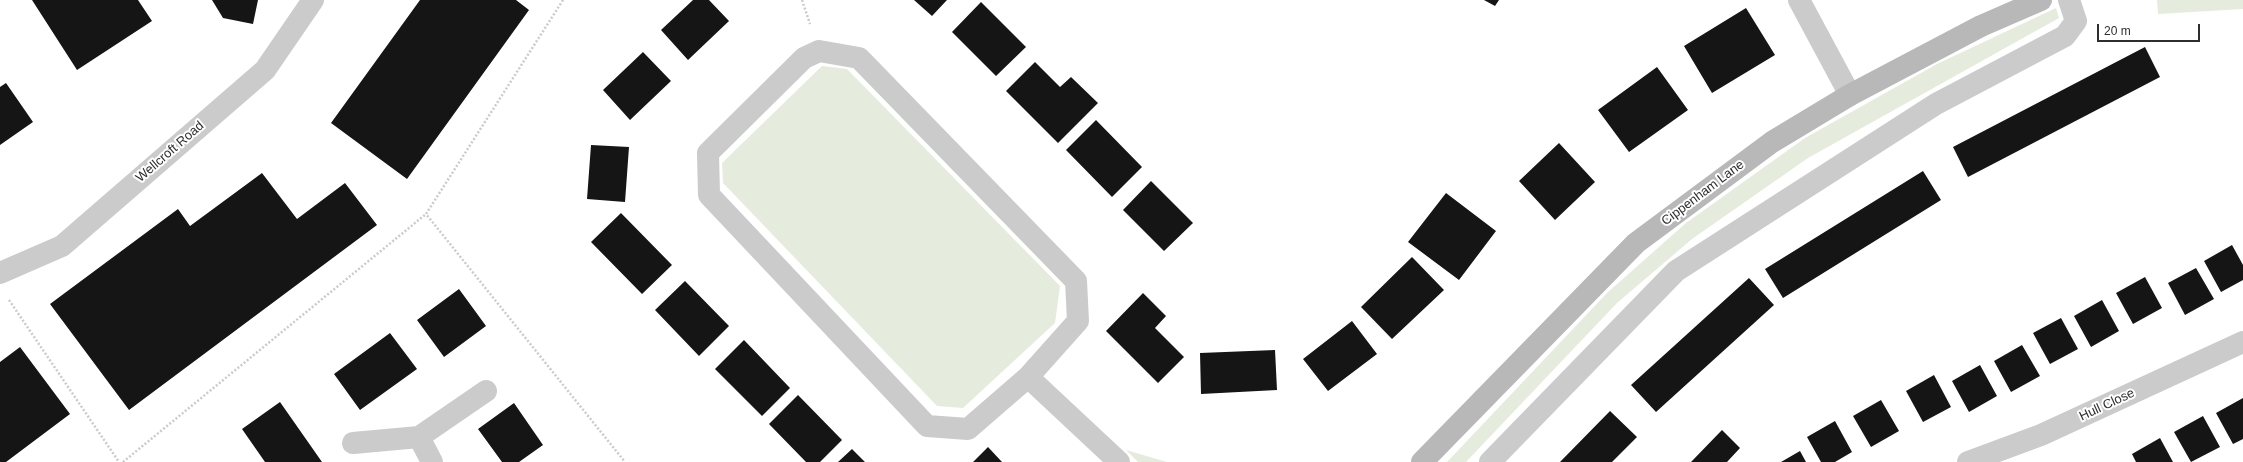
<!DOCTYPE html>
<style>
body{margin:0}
#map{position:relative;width:2243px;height:462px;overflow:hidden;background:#fff;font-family:Helvetica,sans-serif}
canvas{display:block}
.scale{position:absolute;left:2097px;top:24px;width:103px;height:18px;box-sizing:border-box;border:2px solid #2e2e2e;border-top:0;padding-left:5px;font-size:12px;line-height:14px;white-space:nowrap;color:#2e2e2e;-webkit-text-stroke:3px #fff;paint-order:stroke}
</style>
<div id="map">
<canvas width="2243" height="462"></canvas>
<div class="scale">20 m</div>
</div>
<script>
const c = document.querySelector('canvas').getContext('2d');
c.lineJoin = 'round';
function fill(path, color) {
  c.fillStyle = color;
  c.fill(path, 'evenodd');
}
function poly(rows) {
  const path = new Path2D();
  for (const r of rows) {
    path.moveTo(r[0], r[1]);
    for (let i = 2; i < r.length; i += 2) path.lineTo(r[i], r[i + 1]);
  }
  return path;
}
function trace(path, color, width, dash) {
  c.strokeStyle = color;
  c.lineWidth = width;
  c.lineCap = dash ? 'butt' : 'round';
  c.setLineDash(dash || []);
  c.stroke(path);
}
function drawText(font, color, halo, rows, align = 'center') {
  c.font = font + ' Helvetica,sans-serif';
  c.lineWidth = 4;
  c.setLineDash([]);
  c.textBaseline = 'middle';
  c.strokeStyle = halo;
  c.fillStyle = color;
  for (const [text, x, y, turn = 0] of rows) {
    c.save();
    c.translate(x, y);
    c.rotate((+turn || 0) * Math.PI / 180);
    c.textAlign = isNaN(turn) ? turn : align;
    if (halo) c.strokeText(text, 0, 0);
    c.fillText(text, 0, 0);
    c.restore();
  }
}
const green = poly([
 [2157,0,2243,0,2243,9,2158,14],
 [2056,8,2059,18,1808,158,1692,239,1617,303,1466,462,1447,462,1607,293,1686,223,1805,138,1937,64],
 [822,66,847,69,1060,286,1055,323,963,408,937,406,723,183,722,163],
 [1126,450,1167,462,1138,462]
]);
const building = poly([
 [32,0,138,0,152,21,77,70],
 [212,0,258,0,253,24,223,18],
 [420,0,516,0,529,10,407,179,331,123],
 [693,0,709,0,729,21,688,60,661,30],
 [914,0,947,0,932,16],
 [1484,0,1499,0,1495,6],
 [981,2,1026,47,996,76,952,32],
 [1746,8,1775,55,1712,93,1684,46],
 [2145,47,2160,77,1968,177,1953,147],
 [643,52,671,81,630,120,603,90],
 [1035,62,1060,87,1071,77,1098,103,1058,143,1006,91],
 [1657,67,1688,110,1629,152,1598,110],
 [6,83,33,122,0,145,0,87],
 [1096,120,1142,167,1112,197,1066,150],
 [1559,143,1595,182,1555,220,1519,181],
 [591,145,629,147,625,202,587,199],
 [1923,171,1941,200,1783,298,1765,269],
 [262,173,297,219,345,183,377,225,129,410,50,304,178,209,190,226],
 [1151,181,1193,223,1164,251,1123,210],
 [1446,193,1496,231,1459,280,1408,242],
 [621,213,672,265,642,294,591,242],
 [2232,245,2243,265,2243,280,2221,292,2204,261],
 [1412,257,1444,290,1392,339,1361,307],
 [2196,268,2214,299,2185,315,2168,283],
 [2145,277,2162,308,2133,324,2116,293],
 [1749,278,1774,305,1656,412,1631,385],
 [685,281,729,326,699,356,655,310],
 [459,289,486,326,444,357,417,320],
 [1143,293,1166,316,1155,328,1184,357,1158,383,1106,331],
 [2102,300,2119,331,2091,347,2074,316],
 [2061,318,2078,349,2050,364,2033,333],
 [1352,321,1377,354,1328,391,1303,359],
 [390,333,417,369,360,410,334,374],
 [744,340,790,388,762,416,715,369],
 [2022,345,2040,376,2011,392,1994,361],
 [20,347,70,414,6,462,0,462,0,362],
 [1275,350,1277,390,1201,394,1200,353],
 [1980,365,1997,396,1969,412,1952,381],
 [1934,375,1951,407,1923,422,1906,391],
 [798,395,842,440,820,462,806,462,769,424],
 [2243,398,2243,439,2233,444,2216,413],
 [1881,400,1899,431,1871,447,1853,416],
 [280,402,322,462,265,462,242,429],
 [514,403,543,445,519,462,502,462,478,429],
 [1610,411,1637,437,1612,462,1560,462],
 [2203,416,2220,447,2191,462,2174,432],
 [1835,421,1852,452,1835,462,1821,462,1807,437],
 [1722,430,1740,448,1727,462,1691,462],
 [2160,438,2173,462,2136,462,2132,454],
 [988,447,1002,462,973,462],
 [852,449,865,462,838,462],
 [1800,451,1806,462,1781,462]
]);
const path = poly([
 [563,0,426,214,625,462],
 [802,0,810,24],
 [9,300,119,462],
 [123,462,426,214]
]);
const street = poly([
 [1799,0,1850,95],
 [819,51,859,58,1076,281,1078,321,1028,377,968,429,927,426,709,195,708,153,804,58,819,51],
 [0,273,62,246,265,70,313,0],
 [1028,377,1119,462],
 [419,437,432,462],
 [353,443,419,437,486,391],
 [1490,462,1676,271,1936,104,2065,36,2076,21,2069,0],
 [1968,462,2041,435,2243,342]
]);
const secondary = poly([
 [1422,462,1636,243,1772,142,1850,95,1981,26,2041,0]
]);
const streetNames = [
 ["Wellcroft Road",170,152,-41],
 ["Cippenham Lane",1703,193,-37],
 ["Hull Close",2107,405,-25]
];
fill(green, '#e5ebdd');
fill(building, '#151515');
trace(path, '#cbcbcb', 2.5, [2, 2]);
trace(street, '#cbcbcb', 22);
trace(secondary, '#b8b8b8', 22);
drawText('13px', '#2e2e2e', '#fff', streetNames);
</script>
